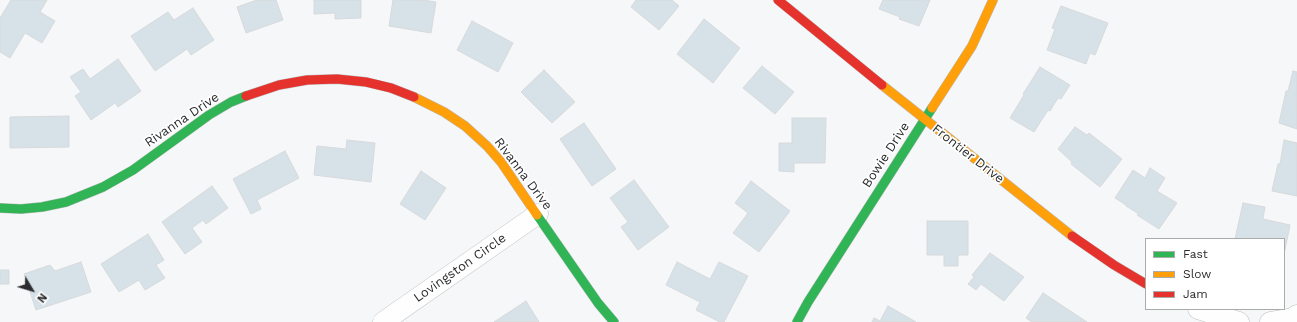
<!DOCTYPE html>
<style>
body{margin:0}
#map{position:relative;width:1297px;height:322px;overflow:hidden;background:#f5f7f9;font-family:"Work Sans",sans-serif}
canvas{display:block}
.legend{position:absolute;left:1145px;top:238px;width:140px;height:72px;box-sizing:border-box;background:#fff;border:1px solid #aaabab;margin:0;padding:5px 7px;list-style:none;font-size:12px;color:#2a2c2d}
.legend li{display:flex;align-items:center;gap:8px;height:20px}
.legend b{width:20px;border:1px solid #aaabab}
.north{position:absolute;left:12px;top:270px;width:40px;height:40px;-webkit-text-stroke:3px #fff;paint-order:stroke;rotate:128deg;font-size:11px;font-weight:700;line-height:16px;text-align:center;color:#2a2c2d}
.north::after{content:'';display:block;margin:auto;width:14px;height:18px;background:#2a2c2d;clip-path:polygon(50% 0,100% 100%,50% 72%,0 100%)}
</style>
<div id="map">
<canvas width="1297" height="322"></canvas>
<ul class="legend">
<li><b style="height:5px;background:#30b455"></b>Fast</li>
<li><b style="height:5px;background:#ff9f0a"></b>Slow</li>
<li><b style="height:5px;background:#e5322d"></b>Jam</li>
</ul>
<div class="north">N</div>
</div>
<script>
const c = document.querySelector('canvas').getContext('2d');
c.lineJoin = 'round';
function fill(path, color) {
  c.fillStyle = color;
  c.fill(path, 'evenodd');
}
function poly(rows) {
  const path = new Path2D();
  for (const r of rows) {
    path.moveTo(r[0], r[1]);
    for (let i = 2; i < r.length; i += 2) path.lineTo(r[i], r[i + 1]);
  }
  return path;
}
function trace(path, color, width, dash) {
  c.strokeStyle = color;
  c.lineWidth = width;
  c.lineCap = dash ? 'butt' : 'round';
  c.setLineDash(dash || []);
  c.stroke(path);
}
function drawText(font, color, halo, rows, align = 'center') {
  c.font = font + ' "Work Sans",sans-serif';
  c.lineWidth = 3.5;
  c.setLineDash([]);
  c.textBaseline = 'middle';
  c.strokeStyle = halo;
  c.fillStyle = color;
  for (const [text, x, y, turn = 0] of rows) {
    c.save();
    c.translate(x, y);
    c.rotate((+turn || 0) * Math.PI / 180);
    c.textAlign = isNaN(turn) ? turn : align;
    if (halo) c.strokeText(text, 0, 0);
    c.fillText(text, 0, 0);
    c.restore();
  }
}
const building = poly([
 [11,0,47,0,40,12,55,21,42,43,25,33,10,58,0,52,0,18,11,0],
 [257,0,276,0,283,20,246,33,237,7,257,0],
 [314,0,361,0,361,18,335,19,335,13,314,14,314,0],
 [393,0,423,0,436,2,431,33,389,26,393,0],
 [636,0,672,0,679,6,659,30,631,7,636,0],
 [883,0,930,0,919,26,899,19,900,17,879,9,883,0],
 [1061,6,1108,23,1095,55,1090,53,1086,64,1047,50,1055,29,1052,28,1061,6],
 [193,8,214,40,191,55,187,49,155,71,131,36,168,12,174,20,193,8],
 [704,19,740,48,713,83,677,54,704,19],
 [472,21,513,43,498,72,457,50,472,21],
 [118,59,141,91,118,107,115,103,91,120,75,96,81,92,70,77,83,69,90,79,118,59],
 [762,66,794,92,775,114,743,88,762,66],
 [1040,67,1070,85,1061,99,1058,98,1050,111,1048,110,1034,132,1010,118,1024,95,1023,94,1040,67],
 [544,70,575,102,552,123,521,92,544,70],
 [1293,71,1297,72,1297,129,1279,123,1286,91,1288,91,1293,71],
 [69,116,69,147,10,148,10,117,69,116],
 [792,118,826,118,825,163,794,163,794,172,779,171,779,143,792,143,792,118],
 [584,123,616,169,592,186,560,139,584,123],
 [1075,127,1087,135,1089,133,1122,159,1100,187,1071,164,1072,162,1058,149,1075,127],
 [347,140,375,143,371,182,314,175,317,146,346,149,347,140],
 [1284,140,1297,143,1297,196,1272,191,1278,164,1280,164,1284,140],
 [285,151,299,178,257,200,261,209,251,214,233,179,285,151],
 [1150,168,1165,178,1157,191,1177,203,1159,229,1137,215,1139,214,1126,206,1126,205,1115,198,1133,170,1145,178,1150,168],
 [421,171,446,188,425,220,400,204,421,171],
 [634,180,669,227,638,250,621,227,628,222,610,198,634,180],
 [751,181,790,211,759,252,733,233,748,213,735,203,751,181],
 [212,186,228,208,206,224,203,220,192,228,202,242,185,254,162,222,212,186],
 [1243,203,1265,207,1263,219,1290,225,1285,250,1284,239,1235,239,1243,203],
 [927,221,968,221,968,255,958,255,958,266,944,266,944,255,927,255,927,221],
 [148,234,164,260,156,265,165,278,145,290,139,280,119,292,101,264,148,234],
 [990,253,1024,277,1004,301,981,284,976,290,968,284,974,277,972,275,990,253],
 [81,262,91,292,36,310,24,274,50,265,55,271,81,262],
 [677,262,710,279,719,262,748,276,724,322,720,322,696,310,700,302,666,285,677,262],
 [0,270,9,270,9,284,0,284,0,270],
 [1043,293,1087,322,1032,322,1026,318,1043,293],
 [526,301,539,322,494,322,526,301],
 [888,306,916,322,872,322,874,318,880,321,888,306]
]);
const street = poly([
 [1198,309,1239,322],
 [383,322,538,214],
 [1270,322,1293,318,1297,315]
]);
const fast = poly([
 [0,208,21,209,42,207,66,202,103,187,133,170,209,115,231,102,246,96],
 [537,215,598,303,614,322],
 [797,322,808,302,932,108]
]);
const slow = poly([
 [882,85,1072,236],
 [414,97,444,112,465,126,487,146,501,162,537,215],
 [932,108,972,46,993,0]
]);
const jam = poly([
 [778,0,882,85],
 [246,96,279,85,307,80,337,79,366,82,391,88,414,97],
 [1072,236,1114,265,1146,284]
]);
const streetNames = [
 ["Rivanna Drive",182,120,-34],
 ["Frontier Drive",968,154,38],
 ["Bowie Drive",886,155,-57],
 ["Rivanna Drive",523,174,53],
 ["Lovingston Circle",460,268,-35]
];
fill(building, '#d7e2e8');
trace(building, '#d7d9db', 1);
trace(street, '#bbbdbe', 21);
trace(fast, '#bbbdbe', 10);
trace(slow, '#bbbdbe', 10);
trace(jam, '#bbbdbe', 10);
trace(street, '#fefefe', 20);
trace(fast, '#30b455', 9);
trace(slow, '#ff9f0a', 9);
trace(jam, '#e5322d', 9);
drawText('13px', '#2a2c2d', '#fff', streetNames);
</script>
